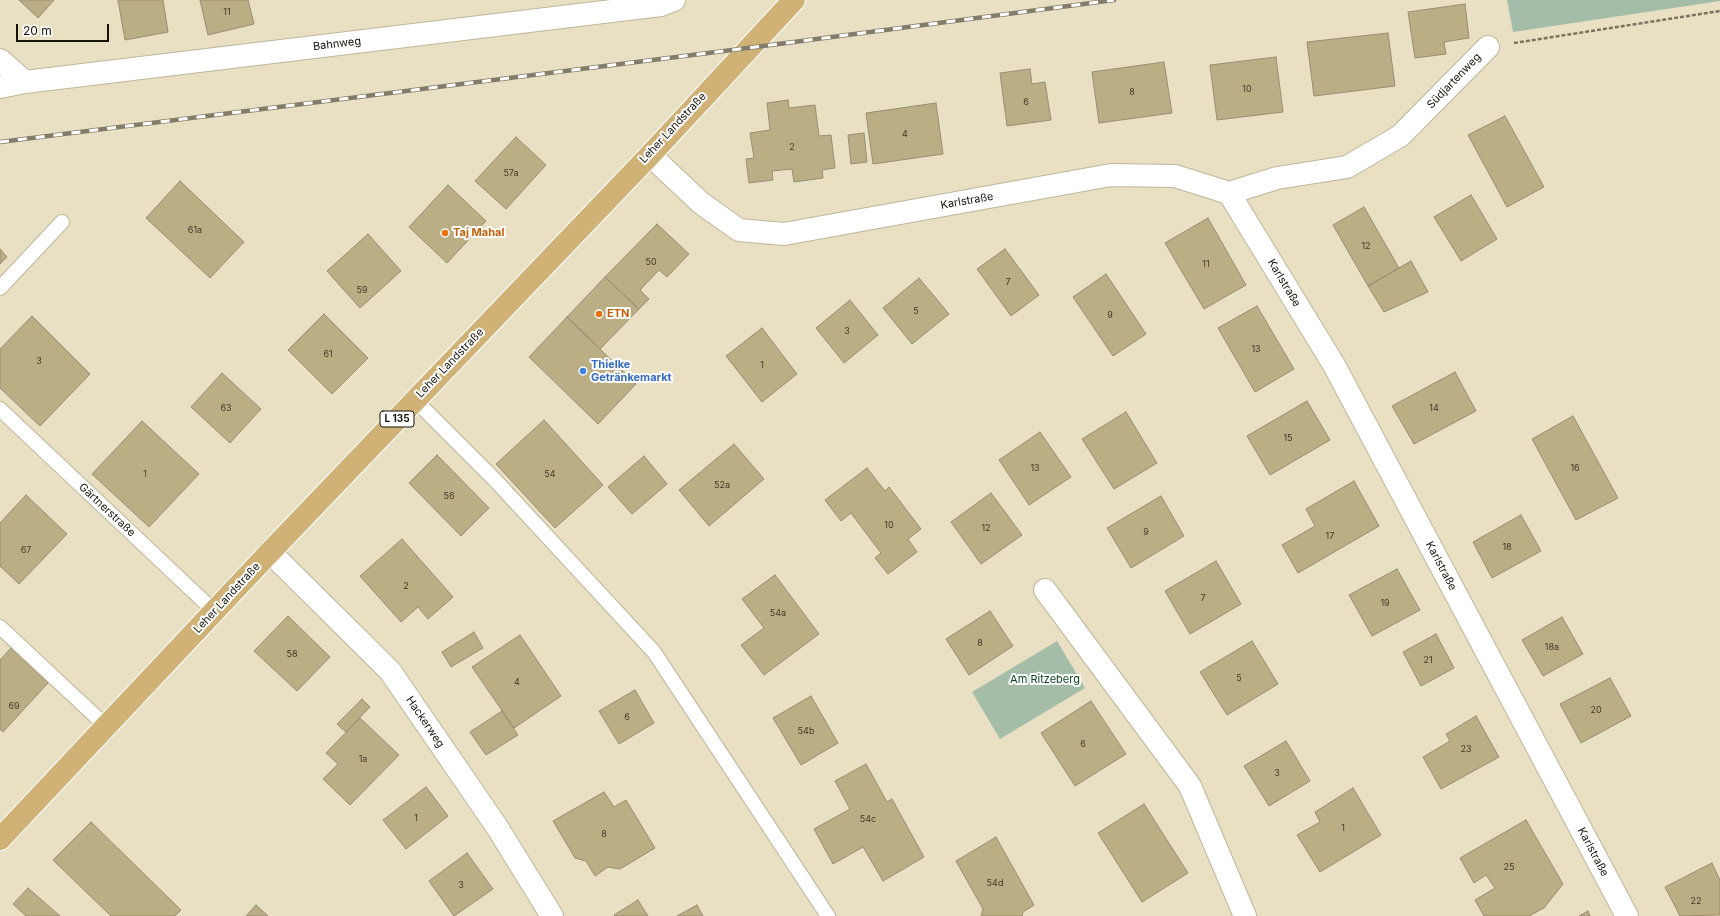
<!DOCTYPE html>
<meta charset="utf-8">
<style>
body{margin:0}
#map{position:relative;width:1720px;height:916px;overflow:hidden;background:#e9e0c4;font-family:Inter,sans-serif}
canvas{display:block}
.scale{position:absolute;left:16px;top:24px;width:93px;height:18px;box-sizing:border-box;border:2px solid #161309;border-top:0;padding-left:5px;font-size:12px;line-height:14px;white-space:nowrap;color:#161309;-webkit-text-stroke:3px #fff;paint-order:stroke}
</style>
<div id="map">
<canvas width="1720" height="916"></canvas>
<div class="scale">20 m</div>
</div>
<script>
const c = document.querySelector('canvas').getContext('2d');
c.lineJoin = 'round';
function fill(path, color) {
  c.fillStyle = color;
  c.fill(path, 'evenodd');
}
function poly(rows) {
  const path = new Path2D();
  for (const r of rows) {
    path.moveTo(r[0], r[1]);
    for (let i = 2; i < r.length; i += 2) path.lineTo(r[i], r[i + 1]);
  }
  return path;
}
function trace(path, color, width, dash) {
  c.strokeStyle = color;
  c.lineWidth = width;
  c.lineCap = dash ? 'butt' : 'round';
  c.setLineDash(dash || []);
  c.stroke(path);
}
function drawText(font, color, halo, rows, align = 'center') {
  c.font = font + ' Inter,sans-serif';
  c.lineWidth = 4;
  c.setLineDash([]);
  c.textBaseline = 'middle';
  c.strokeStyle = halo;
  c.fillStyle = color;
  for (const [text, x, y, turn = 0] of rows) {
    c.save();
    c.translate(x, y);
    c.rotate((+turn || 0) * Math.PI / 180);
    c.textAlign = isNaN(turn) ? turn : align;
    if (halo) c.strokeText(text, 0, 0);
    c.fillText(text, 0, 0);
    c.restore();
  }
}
const green = poly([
 [1507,0,1720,0,1720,1,1513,32],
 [1057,641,1085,688,1000,739,972,692]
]);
const building = poly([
 [19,0,54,0,38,18,19,0],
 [118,0,163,0,168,32,125,40,118,0],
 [200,0,248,0,254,24,208,35,200,0],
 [1465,4,1469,38,1444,42,1446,54,1415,58,1408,12,1465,4],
 [1388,33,1395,86,1314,96,1307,42,1388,33],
 [1276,57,1283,112,1217,120,1210,65,1276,57],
 [1164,62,1172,113,1099,123,1092,72,1164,62],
 [1030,69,1032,84,1045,82,1051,120,1007,126,1000,73,1030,69],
 [788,100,789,108,815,105,819,136,831,135,835,168,822,170,823,178,794,182,792,169,772,171,773,180,749,183,746,159,754,158,750,133,770,130,767,103,788,100],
 [936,103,943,154,873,164,866,113,936,103],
 [1505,116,1544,187,1507,207,1468,135,1505,116],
 [864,133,867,162,851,164,848,135,864,133],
 [516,137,546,165,506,209,475,181,516,137],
 [180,181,244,242,210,278,146,218,180,181],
 [448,185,486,221,447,263,409,227,448,185],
 [1471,195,1497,239,1461,261,1434,217,1471,195],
 [1364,207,1399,268,1368,286,1333,225,1364,207],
 [1208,218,1246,285,1204,309,1165,243,1208,218],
 [657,224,689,254,667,277,659,270,640,290,649,299,639,309,605,277,657,224],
 [368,234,401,271,360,308,327,271,368,234],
 [0,249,7,257,0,264,0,249],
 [1005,249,1039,295,1011,316,977,269,1005,249],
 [1411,261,1428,292,1384,312,1368,286,1411,261],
 [1106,274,1146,334,1113,356,1073,297,1106,274],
 [605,277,639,309,600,349,567,317,605,277],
 [919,278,949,314,912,344,883,308,919,278],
 [850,300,878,335,844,363,816,328,850,300],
 [1257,306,1294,369,1255,392,1218,328,1257,306],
 [324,314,368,358,332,394,288,350,324,314],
 [32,316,90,374,40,426,0,388,0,349,32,316],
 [567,317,636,384,598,424,529,357,567,317],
 [762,328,797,374,762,402,726,356,762,328],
 [1455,372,1476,411,1414,444,1392,406,1455,372],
 [222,373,261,409,230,443,191,407,222,373],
 [1307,401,1330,440,1270,475,1247,436,1307,401],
 [1126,412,1157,463,1114,489,1082,439,1126,412],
 [1573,416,1618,498,1576,520,1532,439,1573,416],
 [544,420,603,485,555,528,496,464,544,420],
 [142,421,199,474,149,527,92,474,142,421],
 [1040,432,1071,477,1029,505,999,460,1040,432],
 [734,444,764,479,709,526,679,490,734,444],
 [437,455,489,508,461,536,409,483,437,455],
 [644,456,667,484,632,514,608,487,644,456],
 [867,468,885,491,889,487,921,529,908,539,917,552,888,574,875,558,881,553,851,513,841,521,825,500,867,468],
 [1354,481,1379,526,1298,573,1282,545,1315,526,1306,509,1354,481],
 [991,493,1022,535,981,564,951,522,991,493],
 [26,495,67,534,19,584,0,566,0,523,26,495],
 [1161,496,1184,536,1131,568,1107,528,1161,496],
 [1521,515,1541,551,1492,578,1473,542,1521,515],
 [402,539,453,597,428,619,418,607,401,622,360,576,402,539],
 [1216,561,1241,604,1190,634,1165,591,1216,561],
 [1397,569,1420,610,1372,636,1349,595,1397,569],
 [775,575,819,634,764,675,741,645,764,628,742,599,775,575],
 [990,611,1013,646,969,675,946,639,990,611],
 [288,616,330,657,297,691,254,651,288,616],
 [1562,617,1583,654,1543,676,1522,640,1562,617],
 [474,632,483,648,451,667,442,652,474,632],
 [1436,634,1454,668,1421,686,1403,652,1436,634],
 [520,635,561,696,514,728,472,667,520,635],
 [1252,641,1278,684,1227,715,1200,672,1252,641],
 [11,648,48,683,3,732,0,729,0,660,11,648],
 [1610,678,1631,716,1581,743,1560,704,1610,678],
 [635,690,654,723,619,744,599,711,635,690],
 [811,696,838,743,801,765,773,718,811,696],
 [362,699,370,707,346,732,337,724,362,699],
 [1091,701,1126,754,1075,786,1041,733,1091,701],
 [502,711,518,735,486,755,470,732,502,711],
 [1476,716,1499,757,1441,789,1423,757,1450,741,1446,734,1476,716],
 [360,718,399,755,350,805,323,779,338,764,326,753,360,718],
 [1286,741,1310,781,1269,806,1244,766,1286,741],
 [866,764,887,802,892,799,924,857,883,881,863,847,833,864,814,829,850,809,835,781,866,764],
 [426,787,448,816,406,849,383,820,426,787],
 [1353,788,1381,835,1320,872,1297,835,1320,822,1315,812,1353,788],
 [604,792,614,807,626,800,655,848,620,869,608,867,595,876,586,861,575,858,553,821,604,792],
 [1144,804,1188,873,1142,902,1098,833,1144,804],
 [1526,820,1563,884,1544,908,1529,916,1484,916,1475,900,1495,888,1486,875,1474,883,1460,858,1526,820],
 [91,822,181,910,175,916,111,916,53,860,91,822],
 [996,837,1034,905,1023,912,1022,916,981,916,983,909,956,861,996,837],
 [467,853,493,889,454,916,429,881,467,853],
 [1712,863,1720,880,1720,915,1680,916,1665,887,1712,863],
 [28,888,60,916,26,916,13,904,28,888],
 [638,900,648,916,615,916,614,915,638,900],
 [256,905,268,916,246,916,256,905],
 [697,905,703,916,677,916,697,905],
 [1588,911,1590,916,1579,916,1588,911]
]);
const path = poly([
 [1514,43,1720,11]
]);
const lane = poly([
 [0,288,62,222],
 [415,400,495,480,654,652,828,916],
 [0,409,214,611],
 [0,627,106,726]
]);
const street = poly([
 [0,60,25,82],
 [0,87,25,82,661,5,674,0],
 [650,155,701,203,739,230,784,234,1111,175,1175,176,1229,193,1334,365,1627,916],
 [1229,193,1277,178,1347,167,1400,136,1488,47],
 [270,552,390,671,497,827,552,916],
 [1045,590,1190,786,1245,916]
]);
const primary = poly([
 [0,839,270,552,650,155,794,0]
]);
const rail = poly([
 [0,142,748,48,1114,0]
]);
const markers = [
 [445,233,4,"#e8710a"],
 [599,314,4,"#e8710a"],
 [583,371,4,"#3f7fe0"]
];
const numberNames = [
 ["11",227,12],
 ["10",1247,89],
 ["8",1132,92],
 ["6",1026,102],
 ["4",905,134],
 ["2",792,147],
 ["57a",511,173],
 ["61a",195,230],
 ["12",1366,246],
 ["50",651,262],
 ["11",1206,264],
 ["7",1008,282],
 ["59",362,290],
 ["5",916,311],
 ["9",1110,315],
 ["3",847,331],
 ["13",1256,349],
 ["61",328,354],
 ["3",39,361],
 ["1",762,365],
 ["63",226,408],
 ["14",1434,408],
 ["15",1288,438],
 ["13",1035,468],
 ["16",1575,468],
 ["1",145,474],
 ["54",550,474],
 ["52a",722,485],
 ["56",449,496],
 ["10",889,525],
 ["12",986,528],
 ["9",1146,532],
 ["17",1330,536],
 ["18",1507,547],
 ["67",26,550],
 ["2",406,586],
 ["7",1203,598],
 ["19",1385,603],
 ["54a",778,613],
 ["8",980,643],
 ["18a",1552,647],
 ["58",292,654],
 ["21",1428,660],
 ["5",1239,678],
 ["4",517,682],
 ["69",14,706],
 ["20",1596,710],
 ["6",627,717],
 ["54b",806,731],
 ["6",1083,744],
 ["23",1466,749],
 ["1a",363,759],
 ["3",1277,773],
 ["1",416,818],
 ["54c",868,819],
 ["1",1343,828],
 ["8",604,834],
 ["25",1509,867],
 ["54d",995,883],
 ["3",461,885],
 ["22",1696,901]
];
const shields = [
 [397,419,34]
];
const shieldNames = [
 ["L 135",397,419]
];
const streetNames = [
 ["Bahnweg",337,44,-7],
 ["Südjartenweg",1454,81,-46],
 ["Leher Landstraße",673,128,-47],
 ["Karlstraße",967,201,-10],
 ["Karlstraße",1284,283,59],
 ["Leher Landstraße",450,363,-46],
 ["Gärtnerstraße",107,510,43],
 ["Karlstraße",1441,566,62],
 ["Leher Landstraße",227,598,-47],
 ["Hackerweg",425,722,56],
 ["Karlstraße",1593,852,62]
];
const foodNames = [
 ["Taj Mahal",453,233],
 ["ETN",607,314]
];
const shopNames = [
 ["Thielke",591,365],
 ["Getränkemarkt",591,378]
];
const parkNames = [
 ["Am Ritzeberg",1045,680]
];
fill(green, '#a4bda8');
fill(building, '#bbae85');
trace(building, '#968d73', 1);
trace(lane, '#beb69b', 16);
trace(street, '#beb69b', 24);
trace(primary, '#fff', 24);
trace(path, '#797361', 2.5, [4, 2]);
trace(lane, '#fff', 14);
trace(street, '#fff', 22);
trace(primary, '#d0b277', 22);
trace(rail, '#827c69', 4.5);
trace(rail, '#fff', 3, [9]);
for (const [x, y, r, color] of markers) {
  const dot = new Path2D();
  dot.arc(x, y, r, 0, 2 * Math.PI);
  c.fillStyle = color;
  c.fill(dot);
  trace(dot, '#fff', 1.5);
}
drawText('9px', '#3f3a28', null, numberNames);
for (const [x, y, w] of shields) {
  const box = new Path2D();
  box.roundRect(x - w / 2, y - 8, w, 16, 3);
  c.fillStyle = '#fff';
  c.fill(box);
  trace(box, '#161309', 1);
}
drawText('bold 10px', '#161309', null, shieldNames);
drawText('11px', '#161309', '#fff', streetNames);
drawText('bold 11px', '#c56008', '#fff', foodNames, 'left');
drawText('bold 11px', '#366cbe', '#fff', shopNames, 'left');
drawText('11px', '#0c451e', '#fff', parkNames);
</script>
